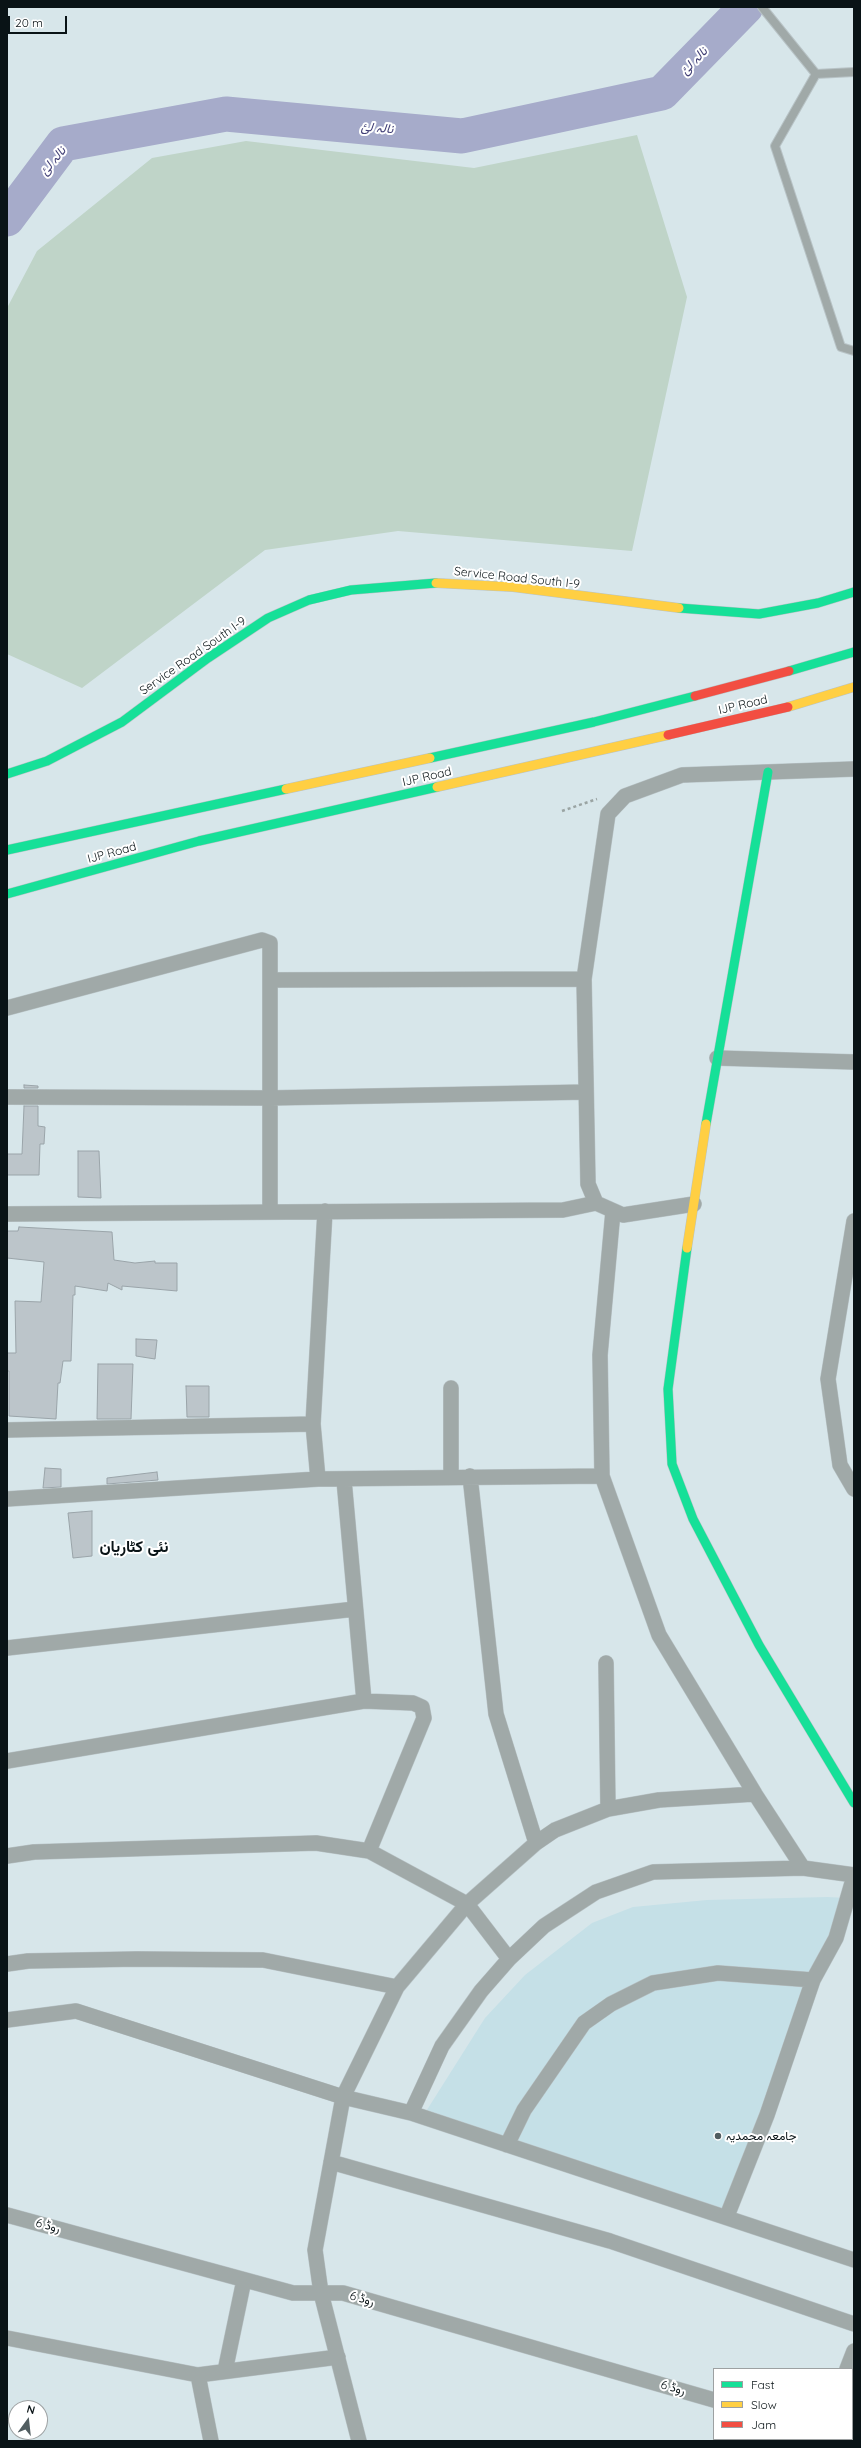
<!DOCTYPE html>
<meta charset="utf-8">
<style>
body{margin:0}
#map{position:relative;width:861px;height:2448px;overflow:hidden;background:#d7e6ea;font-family:Quicksand,sans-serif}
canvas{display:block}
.frame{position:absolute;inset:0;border:8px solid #091316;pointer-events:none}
.legend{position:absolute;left:713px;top:2368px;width:140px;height:72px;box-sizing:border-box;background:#fff;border:1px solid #9da1a2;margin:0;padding:5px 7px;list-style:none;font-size:12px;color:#091316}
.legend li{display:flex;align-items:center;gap:8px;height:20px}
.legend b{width:20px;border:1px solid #9da1a2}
.north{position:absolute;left:8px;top:2400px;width:40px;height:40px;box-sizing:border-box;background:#fff;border:1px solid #9da1a2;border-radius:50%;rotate:15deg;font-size:11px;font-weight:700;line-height:16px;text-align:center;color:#091316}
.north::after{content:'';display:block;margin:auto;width:14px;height:18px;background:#515d60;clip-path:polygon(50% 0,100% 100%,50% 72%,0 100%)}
.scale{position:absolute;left:8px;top:16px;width:59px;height:18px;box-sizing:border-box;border:2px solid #091316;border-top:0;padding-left:5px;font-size:12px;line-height:14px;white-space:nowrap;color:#091316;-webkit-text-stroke:3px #fff;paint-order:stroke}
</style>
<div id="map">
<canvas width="861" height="2448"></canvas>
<div class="frame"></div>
<ul class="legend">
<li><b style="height:5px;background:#16e098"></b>Fast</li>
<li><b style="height:5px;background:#ffcf43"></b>Slow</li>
<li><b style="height:5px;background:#f24e42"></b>Jam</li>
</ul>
<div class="north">N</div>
<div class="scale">20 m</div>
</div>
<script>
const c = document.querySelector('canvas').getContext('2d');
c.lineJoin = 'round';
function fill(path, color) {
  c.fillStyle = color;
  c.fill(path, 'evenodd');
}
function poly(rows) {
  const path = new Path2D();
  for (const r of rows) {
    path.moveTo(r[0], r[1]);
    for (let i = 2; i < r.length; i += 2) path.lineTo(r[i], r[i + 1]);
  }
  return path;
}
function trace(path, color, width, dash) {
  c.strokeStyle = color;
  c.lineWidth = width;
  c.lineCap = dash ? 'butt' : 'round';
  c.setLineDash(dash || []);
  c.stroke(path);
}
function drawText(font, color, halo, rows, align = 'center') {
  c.font = font + ' Quicksand,Vazirmatn,sans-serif';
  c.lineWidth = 4;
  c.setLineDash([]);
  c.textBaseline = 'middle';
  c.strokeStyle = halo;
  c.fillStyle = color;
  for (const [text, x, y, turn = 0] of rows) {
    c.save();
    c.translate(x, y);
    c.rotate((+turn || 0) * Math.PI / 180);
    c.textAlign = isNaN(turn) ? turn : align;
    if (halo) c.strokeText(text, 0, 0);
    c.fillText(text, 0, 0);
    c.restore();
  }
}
const built = poly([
 [827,1897,847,1898,724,2209,425,2113,485,2018,525,1975,592,1923,633,1907,707,1900]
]);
const green = poly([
 [637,135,687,297,632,551,398,531,265,550,82,688,7,654,7,308,37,251,152,158,246,141,474,168]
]);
const river = poly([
 [7,219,63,144,226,114,462,136,662,93,746,7]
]);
const building = poly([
 [24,1085,38,1086,38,1088,24,1088,24,1085],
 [24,1106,38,1106,38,1126,45,1127,44,1144,40,1144,39,1175,7,1175,7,1154,22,1154,24,1106],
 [78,1151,99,1151,101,1198,78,1197,78,1151],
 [19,1227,112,1232,114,1260,135,1263,155,1261,155,1263,177,1263,177,1291,122,1286,122,1290,108,1283,107,1291,75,1286,75,1295,73,1295,71,1361,63,1361,60,1383,58,1383,56,1419,9,1416,9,1371,7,1371,7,1353,16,1353,15,1301,41,1302,44,1262,7,1258,7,1231,18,1231,19,1227],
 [136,1339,157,1340,155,1359,136,1356,136,1339],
 [98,1364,133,1364,131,1419,97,1419,98,1364],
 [186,1386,209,1386,209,1417,187,1417,186,1386],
 [45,1468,61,1469,61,1487,43,1488,45,1468],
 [157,1472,158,1480,107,1484,107,1478,157,1472],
 [92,1511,92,1556,73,1558,68,1513,92,1511]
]);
const path = poly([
 [562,811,597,799]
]);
const lane = poly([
 [762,7,816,74],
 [816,74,775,146,841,347,854,351],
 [816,74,854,72]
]);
const street = poly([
 [270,980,584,979],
 [7,1008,262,940,270,943,270,1212],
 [717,1058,854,1062],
 [7,1097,269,1098,586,1092],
 [694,1204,623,1215,596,1203,588,1184,584,979,608,814,625,796,682,775,854,769],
 [7,1214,563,1210,596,1203],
 [854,1221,828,1379,840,1465,854,1489],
 [7,1430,313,1424],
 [451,1476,451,1388],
 [470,1476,496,1714,536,1843],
 [602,1476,600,1355,613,1211],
 [318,1479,313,1424,325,1211],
 [344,1480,364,1701],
 [7,1499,318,1479,602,1476,659,1635,755,1794,803,1868],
 [7,1648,355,1609],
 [606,1663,608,1809],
 [7,1761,364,1701,413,1703,422,1707,424,1718,369,1851],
 [7,1856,34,1852,316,1843,369,1851,467,1904,509,1959],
 [7,1964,28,1961,137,1959,263,1960,397,1987],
 [7,2020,76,2011,343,2097,411,2113,854,2260],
 [411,2113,442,2046,481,1991,509,1959,544,1926,596,1892,653,1872,803,1868,854,1875],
 [507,2145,524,2110,584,2023,611,2004,653,1983,718,1973,813,1980],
 [331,2162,610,2241,854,2324],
 [7,2215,293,2293,343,2293,714,2400],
 [727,2216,767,2115,813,1980,836,1938,854,1876],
 [7,2338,198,2375,338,2357],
 [847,2369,854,2351],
 [225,2371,244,2280],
 [198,2375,211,2441],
 [846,2439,852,2441],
 [359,2441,321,2293,315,2250,343,2097,397,1987,467,1904,536,1843,555,1830,608,1809,659,1800,755,1794]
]);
const fast = poly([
 [679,608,759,614,818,603,854,592],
 [789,671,854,652],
 [430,758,594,722,695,696],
 [7,774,47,761,122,722,208,658,268,618,309,600,351,590,436,583],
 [7,850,286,789],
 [7,894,199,841,437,787],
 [706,1124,768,772],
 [687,1248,668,1389,672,1464,693,1519,759,1645,854,1803]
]);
const slow = poly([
 [436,583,513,587,679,608],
 [788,707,854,687],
 [437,787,668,735],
 [286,789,430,758],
 [687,1248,706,1124]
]);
const jam = poly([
 [695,696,789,671],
 [668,735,788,707]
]);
const markers = [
 [718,2136,4,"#515d60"]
];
const streetNames = [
 ["Service Road South I-9",517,578,6],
 ["Service Road South I-9",193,656,-35],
 ["IJP Road",743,705,-13],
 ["IJP Road",427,777,-13],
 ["IJP Road",112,853,-15],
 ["روڈ 6",48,2226,15],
 ["روڈ 6",362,2299,16],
 ["روڈ 6",673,2388,16]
];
const poiNames = [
 ["جامعہ محمدیہ",726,2136]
];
const waterNames = [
 ["نالہ لئ",694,61,-46],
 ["نالہ لئ",377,128,5],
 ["نالہ لئ",53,161,-50]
];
const districtNames = [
 ["نئی کٹاریان",134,1547]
];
fill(built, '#c5e0e7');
fill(green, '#bfd4c8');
trace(river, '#a6abca', 35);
fill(building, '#bcc5ca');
trace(building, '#9aa4a9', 1);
trace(lane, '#b8c3c6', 10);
trace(street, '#b8c3c6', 16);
trace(fast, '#b8c3c6', 10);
trace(slow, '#b8c3c6', 10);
trace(jam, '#b8c3c6', 10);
trace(path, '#9aa4a3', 2.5, [3, 3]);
trace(lane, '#a0a9a8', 8);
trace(street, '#a0a9a8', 15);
trace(fast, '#16e098', 9);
trace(slow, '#ffcf43', 9);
trace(jam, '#f24e42', 9);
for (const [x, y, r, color] of markers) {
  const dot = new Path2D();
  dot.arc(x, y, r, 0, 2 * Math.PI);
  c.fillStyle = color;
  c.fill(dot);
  trace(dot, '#fff', 1.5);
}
drawText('12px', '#091316', '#fff', streetNames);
drawText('12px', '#091316', '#fff', poiNames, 'left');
drawText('italic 13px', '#403e75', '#fff', waterNames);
drawText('bold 16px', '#091316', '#fff', districtNames);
</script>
